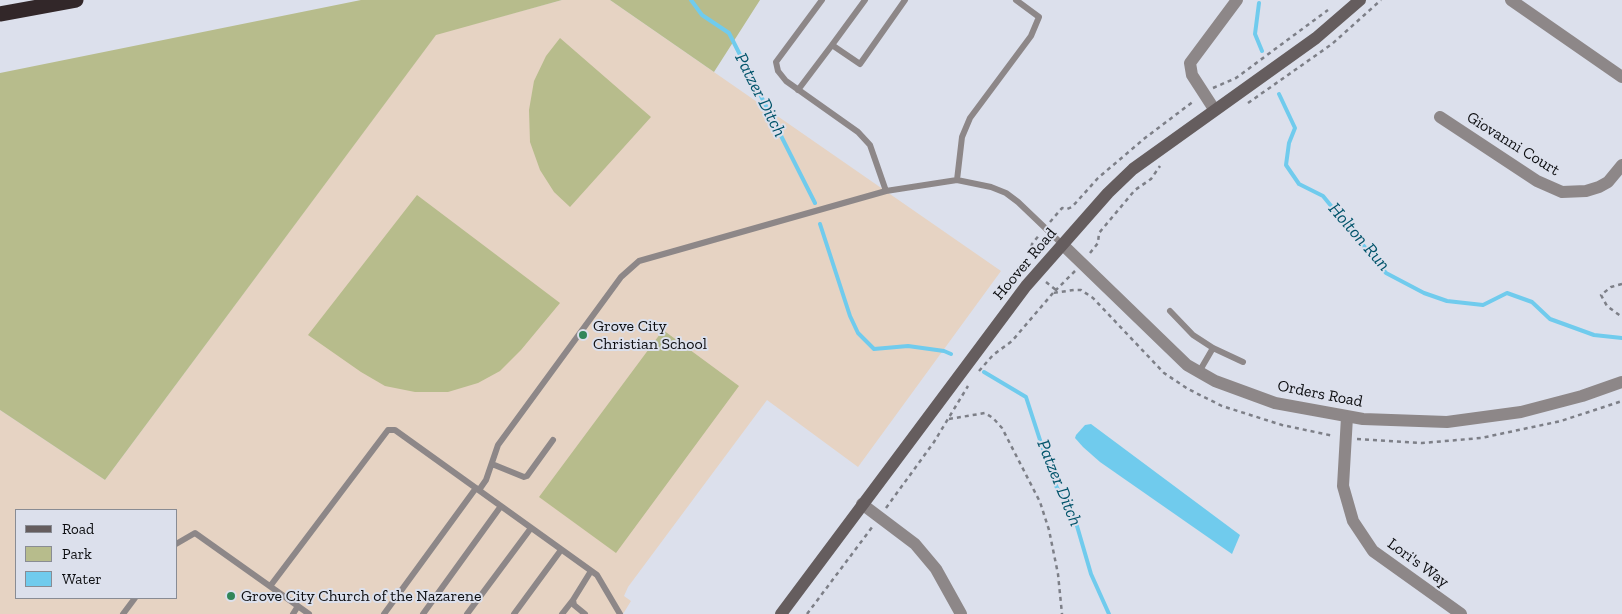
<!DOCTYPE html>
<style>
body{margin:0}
#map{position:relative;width:1622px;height:614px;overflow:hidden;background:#dce0ec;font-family:"Zilla Slab",serif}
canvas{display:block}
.legend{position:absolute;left:15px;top:509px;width:162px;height:90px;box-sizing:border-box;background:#dce0ec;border:1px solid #898c94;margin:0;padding:6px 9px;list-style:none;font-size:15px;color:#0c0d10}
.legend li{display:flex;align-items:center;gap:10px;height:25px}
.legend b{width:25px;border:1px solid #898c94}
</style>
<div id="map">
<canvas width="1622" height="614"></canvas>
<ul class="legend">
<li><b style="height:6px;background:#655d5e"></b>Road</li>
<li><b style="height:14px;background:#b7bc8c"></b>Park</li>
<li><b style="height:14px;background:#70cbed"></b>Water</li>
</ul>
</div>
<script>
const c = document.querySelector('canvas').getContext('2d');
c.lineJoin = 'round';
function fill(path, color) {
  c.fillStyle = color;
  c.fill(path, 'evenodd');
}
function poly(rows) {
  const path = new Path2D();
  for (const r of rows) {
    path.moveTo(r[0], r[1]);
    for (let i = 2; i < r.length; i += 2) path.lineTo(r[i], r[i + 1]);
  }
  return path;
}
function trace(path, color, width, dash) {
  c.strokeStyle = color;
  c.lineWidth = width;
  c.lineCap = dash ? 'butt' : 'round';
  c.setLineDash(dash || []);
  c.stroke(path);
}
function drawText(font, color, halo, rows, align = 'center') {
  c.font = font + ' "Zilla Slab",serif';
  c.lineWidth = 4;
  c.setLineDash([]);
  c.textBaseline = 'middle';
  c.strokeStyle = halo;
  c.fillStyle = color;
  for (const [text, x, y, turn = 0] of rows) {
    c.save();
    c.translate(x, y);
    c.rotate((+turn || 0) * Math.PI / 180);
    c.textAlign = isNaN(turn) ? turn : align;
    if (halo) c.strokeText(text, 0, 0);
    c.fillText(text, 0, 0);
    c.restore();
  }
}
const education = poly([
 [562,0,610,0,1001,271,858,467,767,400,628,587,624,596,631,601,623,614,0,614,0,410,105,480,436,34],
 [16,510,176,510,176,598,16,598]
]);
const green = poly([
 [361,0,562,0,436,35,105,480,0,410,0,73],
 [610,0,760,0,714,72],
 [560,38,651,117,570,207,554,192,540,170,530,142,529,110,534,81,546,56],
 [417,195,560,303,521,350,500,371,478,383,448,392,415,392,385,386,361,372,308,335],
 [663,330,739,386,616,553,539,497]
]);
const water = poly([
 [1091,424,1240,535,1232,554,1100,462,1083,447,1075,438,1076,435,1085,425]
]);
const stream = poly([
 [691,0,702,15,729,33,815,203],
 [1259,3,1255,34,1262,51],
 [1279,94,1295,128,1289,143,1286,165,1299,184,1323,196,1386,273,1424,293,1447,301,1483,305,1507,293,1532,302,1550,319,1594,335,1622,338],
 [820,224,850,316,858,333,874,349,908,346,944,351,951,354],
 [984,372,1026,397,1053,480,1077,526,1091,574,1109,614]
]);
const path = poly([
 [1213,88,1236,78,1328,10],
 [1248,103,1332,44,1381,0],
 [1050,222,1062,208,1067,209,1072,207,1098,178,1145,138,1194,101],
 [1090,253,1098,243,1099,233,1135,190,1151,179,1160,166],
 [1028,267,1024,263,1031,251,1032,244,1040,234],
 [1075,271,1053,293,1074,290,1081,290,1093,298,1164,373,1188,389,1222,406,1282,425,1334,436],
 [1046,282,1056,290],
 [1622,284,1611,287,1601,295,1607,306,1622,317],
 [979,371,993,355,1012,341,1053,293],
 [949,419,985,413,993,418,1002,428,1040,502,1049,530,1058,574,1062,614],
 [1357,439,1422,443,1481,438,1561,421,1622,401],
 [886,508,934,442,968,386],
 [807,614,873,526]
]);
const service = poly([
 [822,0,776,62,778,71,786,81,858,132,870,145,886,191],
 [832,45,865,0],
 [798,90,832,45,860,64,905,0],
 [957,180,962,137,970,118,1031,36,1039,17,1016,0],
 [1170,311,1193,335,1213,348,1243,362],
 [1199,372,1213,348],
 [492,464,524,477,527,476,553,440],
 [479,490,486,480,498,445,621,277,639,261,886,191,957,180,991,187,1006,193,1018,202,1063,245],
 [176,544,195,533,309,614],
 [271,585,388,430,395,430,597,575,620,614],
 [123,614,135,598],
 [293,614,298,606],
 [384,614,476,488],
 [423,614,501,506],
 [467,614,531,528],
 [514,614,561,550],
 [562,614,573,600],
 [585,614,574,605,573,600,591,571]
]);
const minor = poly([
 [1511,0,1622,77],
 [1214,109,1192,75,1190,63,1237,0],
 [1440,117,1537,181,1562,192,1586,191,1599,187,1608,182,1622,165],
 [1347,417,1343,486,1353,521,1373,551,1461,614],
 [862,504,915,544,936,569,961,614]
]);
const tertiary = poly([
 [1063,245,1187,365,1215,381,1275,403,1363,419,1447,422,1521,412,1582,396,1622,382]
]);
const secondary = poly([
 [781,614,1026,286,1108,193,1133,169,1316,38,1360,0]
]);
const motorway = poly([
 [0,14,76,0]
]);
const markers = [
 [583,335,5,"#318659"],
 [231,596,5,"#318659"]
];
const streetNames = [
 ["Giovanni Court",1513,144,32],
 ["Hoover Road",1025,264,-50],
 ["Orders Road",1320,394,11],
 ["Lori's Way",1418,563,36]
];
const poiNames = [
 ["Grove City",593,326],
 ["Christian School",593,344],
 ["Grove City Church of the Nazarene",241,596]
];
const waterNames = [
 ["Patzer Ditch",760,95,63],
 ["Holton Run",1359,237,49],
 ["Patzer Ditch",1059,483,68]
];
fill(education, '#e6d3c3');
fill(green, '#b7bc8c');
fill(water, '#70cbed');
trace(stream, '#70cbed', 4);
trace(path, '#7d7f87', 2.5, [4, 4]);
trace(service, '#8d8788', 6);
trace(minor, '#8d8788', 12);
trace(tertiary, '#8d8788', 12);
trace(secondary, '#655d5e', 12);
trace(motorway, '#322729', 15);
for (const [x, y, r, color] of markers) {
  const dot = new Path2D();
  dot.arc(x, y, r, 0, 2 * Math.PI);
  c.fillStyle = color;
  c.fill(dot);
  trace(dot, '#dce0ec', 2);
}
drawText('16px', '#0c0d10', '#dce0ec', streetNames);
drawText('16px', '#0c0d10', '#dce0ec', poiNames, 'left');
drawText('italic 18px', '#01536a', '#dce0ec', waterNames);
</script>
